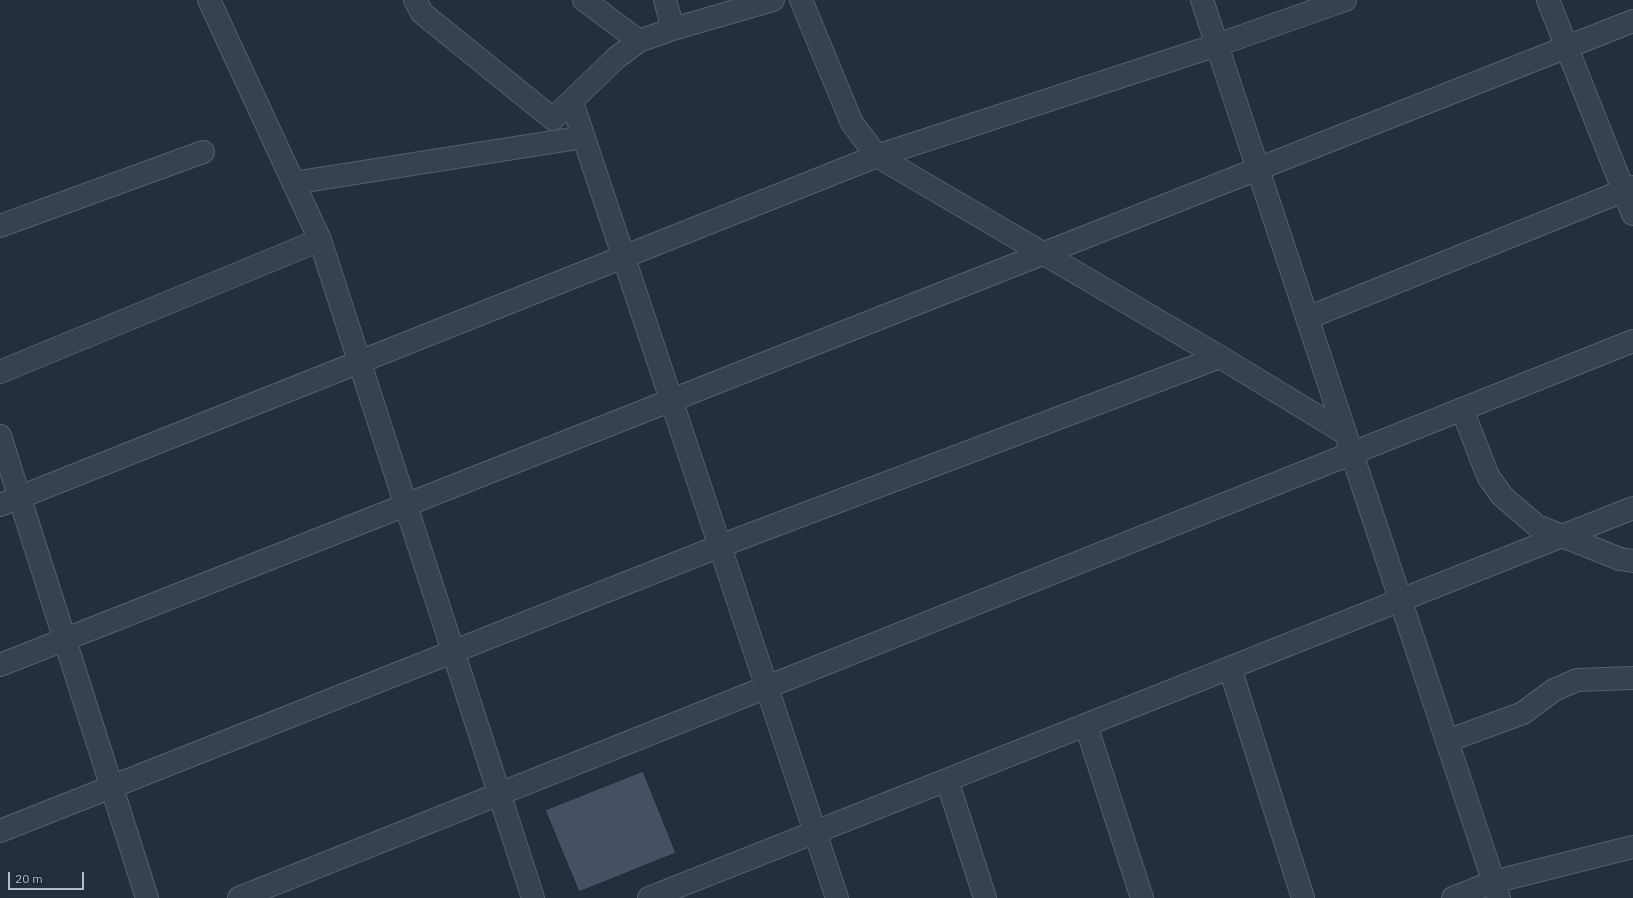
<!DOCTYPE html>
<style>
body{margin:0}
#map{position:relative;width:1633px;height:898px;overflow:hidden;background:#242f3e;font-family:"IBM Plex Sans",sans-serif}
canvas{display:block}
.scale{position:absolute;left:8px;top:872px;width:76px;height:18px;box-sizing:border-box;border:2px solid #b4bcc9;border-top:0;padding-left:5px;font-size:12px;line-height:14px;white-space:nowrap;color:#b4bcc9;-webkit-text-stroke:3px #1d2633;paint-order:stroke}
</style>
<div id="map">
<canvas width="1633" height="898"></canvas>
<div class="scale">20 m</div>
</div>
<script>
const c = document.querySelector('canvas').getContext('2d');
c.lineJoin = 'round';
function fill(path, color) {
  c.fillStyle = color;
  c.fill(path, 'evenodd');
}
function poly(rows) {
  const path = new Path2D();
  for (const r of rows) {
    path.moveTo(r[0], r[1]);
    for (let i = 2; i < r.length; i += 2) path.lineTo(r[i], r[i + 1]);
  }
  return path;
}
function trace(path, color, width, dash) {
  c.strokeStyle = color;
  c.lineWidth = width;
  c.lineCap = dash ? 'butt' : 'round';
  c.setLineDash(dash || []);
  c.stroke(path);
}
const building = poly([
 [643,771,676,853,579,892,545,810,643,771]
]);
const minor = poly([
 [209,0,320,240,533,898],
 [415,0,422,13,553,119,616,58,639,41,673,29,773,0],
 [584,0,639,41],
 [665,0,673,29],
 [801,0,852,123,877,156,1220,357,1345,433],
 [1202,0,1499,898],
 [1548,0,1633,214],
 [572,102,837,898],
 [293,183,584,137],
 [0,226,203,152],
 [1307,318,1633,187],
 [0,372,320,240],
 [1462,409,1488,476,1502,496,1537,526,1620,559,1633,561],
 [0,436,147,898],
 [0,505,877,156,1217,45,1345,0],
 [0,665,1633,21],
 [1230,668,1303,898],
 [1086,725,1142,898],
 [1447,741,1523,713,1554,690,1577,680,1633,678],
 [947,780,985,898],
 [0,831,720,546,1220,357],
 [239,898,1633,341],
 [649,898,1633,508],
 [1453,898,1493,882,1633,847]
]);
fill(building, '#455162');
trace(building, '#1f2835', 1);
trace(minor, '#565f6c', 24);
trace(minor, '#38414e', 22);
</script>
